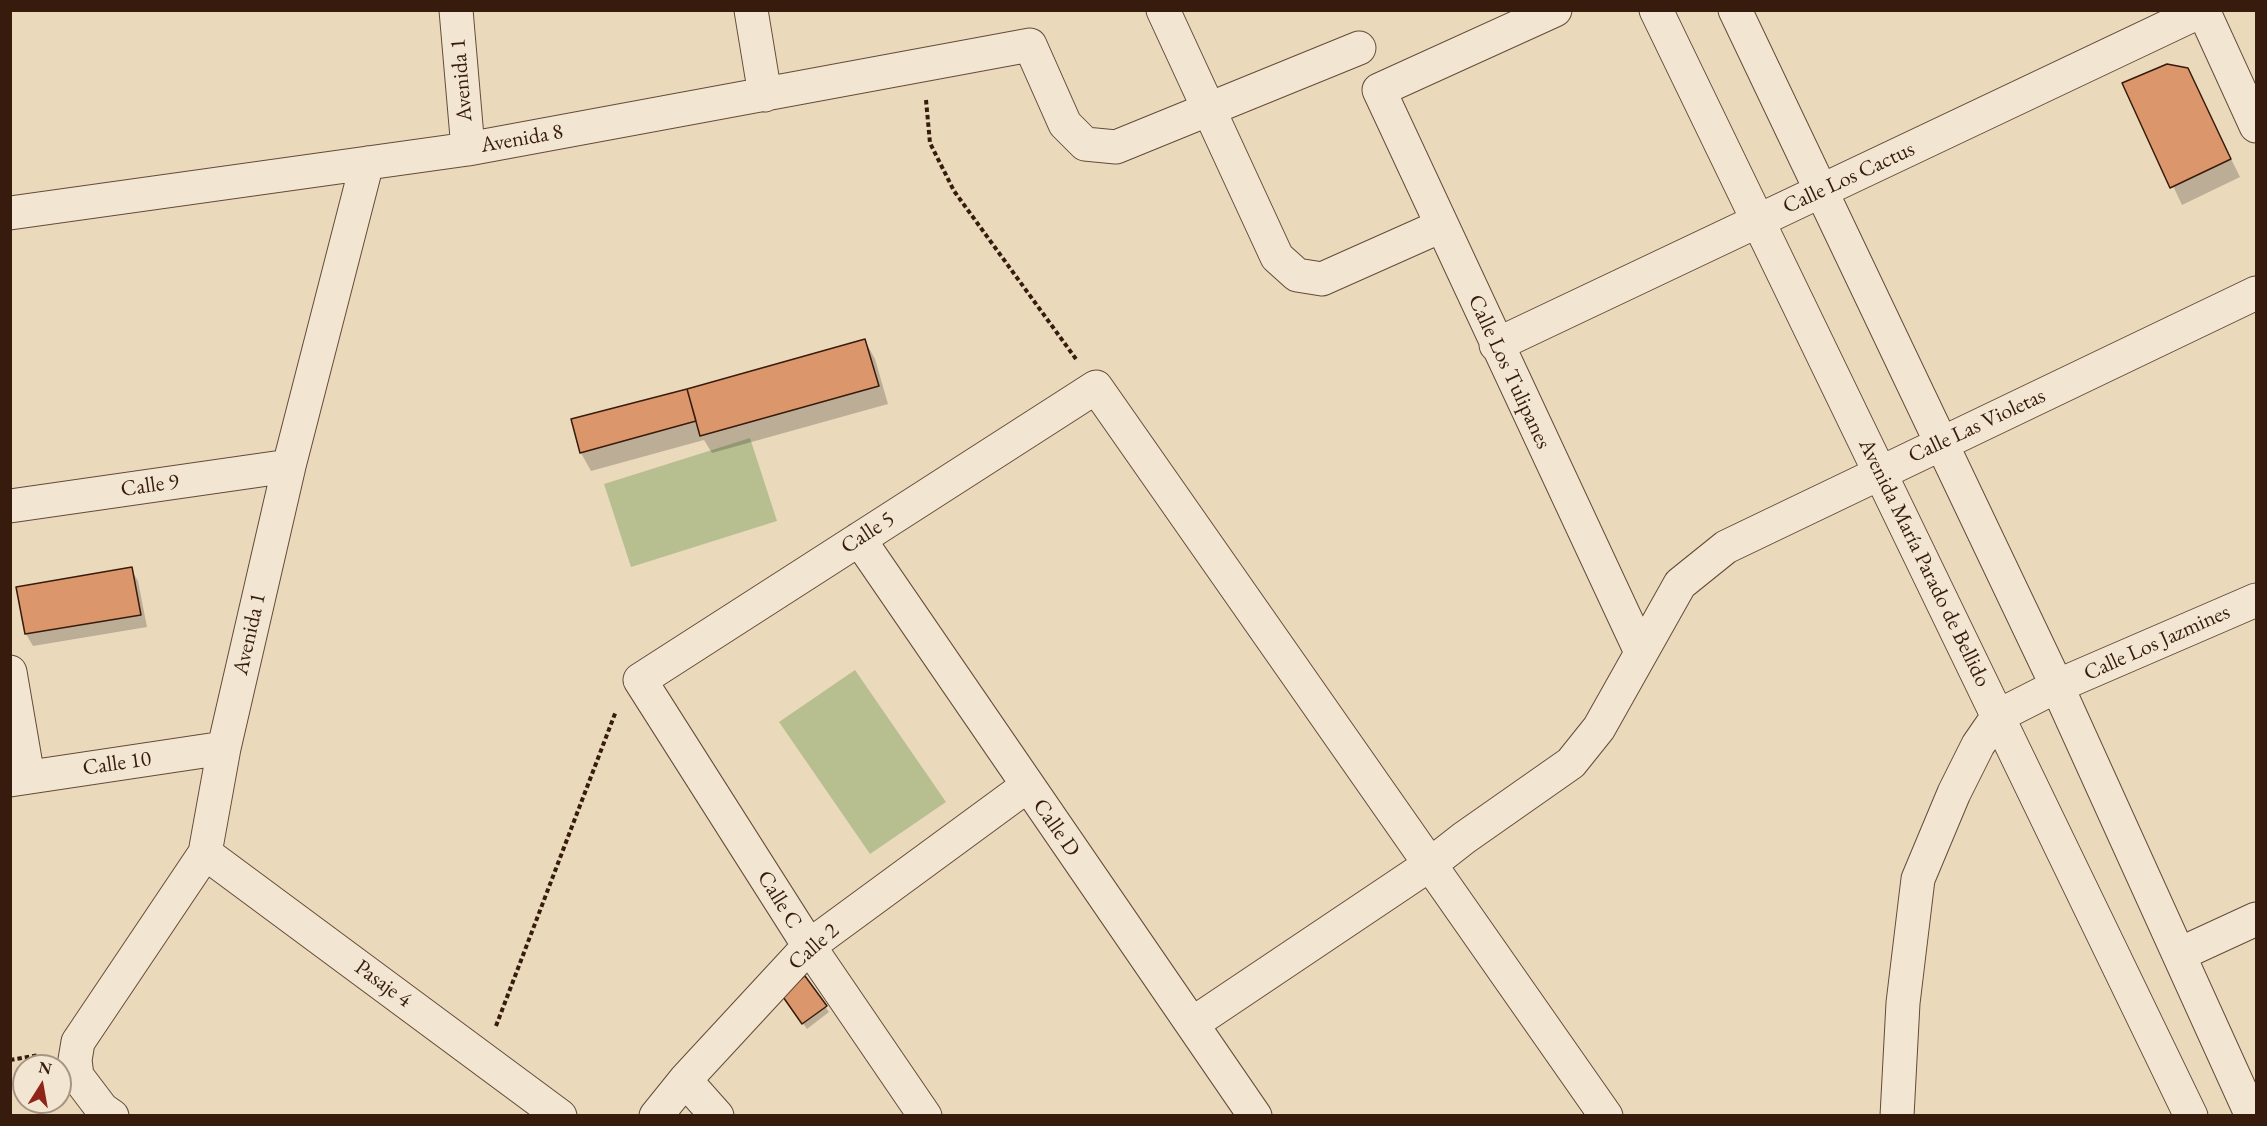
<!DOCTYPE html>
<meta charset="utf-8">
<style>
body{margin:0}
#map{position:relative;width:2267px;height:1126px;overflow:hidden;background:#ebd9bc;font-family:"EB Garamond",serif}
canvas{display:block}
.frame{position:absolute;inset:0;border:12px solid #371c0d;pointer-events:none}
.north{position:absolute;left:12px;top:1054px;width:60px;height:60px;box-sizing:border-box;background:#f2e6d3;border:2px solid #a79584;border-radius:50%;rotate:11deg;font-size:16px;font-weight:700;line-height:24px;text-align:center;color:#371c0d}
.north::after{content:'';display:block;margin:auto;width:21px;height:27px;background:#8f2418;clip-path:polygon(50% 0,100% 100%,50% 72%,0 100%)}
</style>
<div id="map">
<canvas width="2267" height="1126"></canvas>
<div class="frame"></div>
<div class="north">N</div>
</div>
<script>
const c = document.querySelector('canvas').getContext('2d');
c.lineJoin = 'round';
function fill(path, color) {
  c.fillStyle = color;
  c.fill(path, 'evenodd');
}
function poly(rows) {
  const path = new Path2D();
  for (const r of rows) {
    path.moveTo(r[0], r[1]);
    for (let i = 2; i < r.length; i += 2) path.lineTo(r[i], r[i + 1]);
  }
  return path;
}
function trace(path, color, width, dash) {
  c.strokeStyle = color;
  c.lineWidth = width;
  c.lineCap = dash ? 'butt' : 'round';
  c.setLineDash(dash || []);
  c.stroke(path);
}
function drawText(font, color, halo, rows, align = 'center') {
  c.font = font + ' "EB Garamond",serif';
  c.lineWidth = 4.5;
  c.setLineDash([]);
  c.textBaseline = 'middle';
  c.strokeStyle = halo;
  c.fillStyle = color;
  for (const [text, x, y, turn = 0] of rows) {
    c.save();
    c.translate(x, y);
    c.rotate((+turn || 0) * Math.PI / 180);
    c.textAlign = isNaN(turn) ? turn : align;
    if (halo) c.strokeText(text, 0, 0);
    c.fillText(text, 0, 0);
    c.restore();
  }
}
const green = poly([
 [750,438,777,521,631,567,604,484],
 [855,670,946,802,870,854,779,722]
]);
const shadow = poly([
 [2187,70,2240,177,2182,205,2125,84],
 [865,341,875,359,888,404,712,453,704,440,591,471,581,453,572,420],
 [131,569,138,581,147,627,33,646,26,634,18,588],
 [805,978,829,1012,807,1029,786,1000]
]);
const building = poly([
 [2167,64,2188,68,2231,159,2170,188,2122,83,2167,64],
 [865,339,879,386,700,436,687,389,865,339],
 [687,389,696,421,580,453,571,419,687,389],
 [132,567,141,615,25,634,16,587,132,567],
 [805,976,827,1006,802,1024,781,994,805,976]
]);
const path = poly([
 [926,100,930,143,954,191,1076,359],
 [496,1026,616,711],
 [10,1060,39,1055]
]);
const minor = poly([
 [456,10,468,149],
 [751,10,765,95],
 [1163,10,1277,257,1297,275,1322,279,1441,226],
 [1555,10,1379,90,1641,652],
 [1656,10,2191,1116],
 [1735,10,2057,686,2252,1116],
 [2203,10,2256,126],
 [10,213,468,149,1030,45,1065,124,1085,144,1116,147,1359,48],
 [1496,345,2203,10],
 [10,506,289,466],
 [859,539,1255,1116],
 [10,672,28,777],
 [10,780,224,748],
 [205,853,560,1116],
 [2180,954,2256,919],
 [1192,1024,1432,863,1464,838,1571,763,1599,728,1680,584,1726,547,2256,293],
 [685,1080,717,1116],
 [112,1116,102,1109,77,1076,75,1060,78,1042,205,853,224,748,289,466,367,163],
 [656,1116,685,1080,809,946,1027,786],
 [925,1116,809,946,640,680,1096,387,1606,1116],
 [1897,1116,1903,1003,1918,879,1954,793,1978,745,1998,716,2057,686,2256,600]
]);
const streetNames = [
 ["Avenida 1",462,80,-95],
 ["Avenida 8",522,139,-10],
 ["Calle Los Cactus",1849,178,-25],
 ["Calle Los Tulipanes",1509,372,65],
 ["Calle Las Violetas",1977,426,-25],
 ["Calle 9",150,486,-8],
 ["Calle 5",868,533,-33],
 ["Avenida María Parado de Bellido",1924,563,64],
 ["Avenida 1",250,634,-77],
 ["Calle Los Jazmines",2157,643,-24],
 ["Calle 10",117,764,-8],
 ["Calle D",1056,828,55],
 ["Calle C",779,900,58],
 ["Calle 2",814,947,-41],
 ["Pasaje 4",383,984,36]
];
fill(green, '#b7bf91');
fill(shadow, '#0003');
fill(building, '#dc966b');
trace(building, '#371c0d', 1.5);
trace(minor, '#644b39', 35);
trace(path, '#371c0d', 4, [4.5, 3]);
trace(minor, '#f2e6d3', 33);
drawText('22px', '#371c0d', '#f2e6d3', streetNames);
</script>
